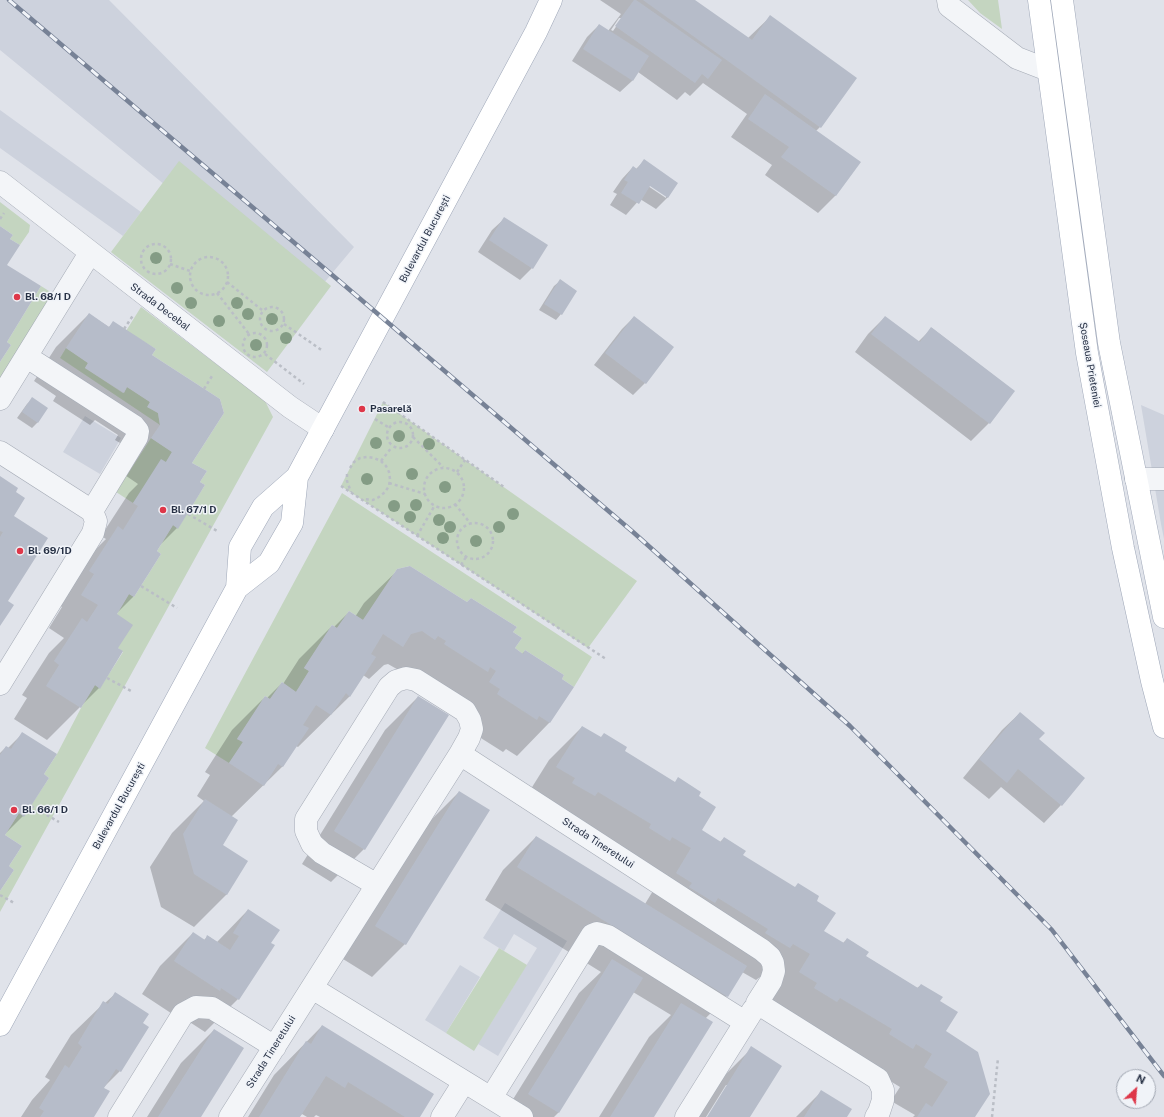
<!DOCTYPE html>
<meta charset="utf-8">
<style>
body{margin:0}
#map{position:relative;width:1164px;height:1117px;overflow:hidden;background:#e0e3ea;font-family:"Public Sans",sans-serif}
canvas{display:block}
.north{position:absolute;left:1116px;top:1069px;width:40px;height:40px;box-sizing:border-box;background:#f0f3f8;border:1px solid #9fa5b0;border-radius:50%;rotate:26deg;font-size:11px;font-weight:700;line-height:16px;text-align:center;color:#263044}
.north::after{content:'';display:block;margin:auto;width:14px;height:18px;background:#de3749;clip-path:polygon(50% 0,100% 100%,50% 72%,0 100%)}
</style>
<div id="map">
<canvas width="1164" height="1117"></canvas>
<div class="north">N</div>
</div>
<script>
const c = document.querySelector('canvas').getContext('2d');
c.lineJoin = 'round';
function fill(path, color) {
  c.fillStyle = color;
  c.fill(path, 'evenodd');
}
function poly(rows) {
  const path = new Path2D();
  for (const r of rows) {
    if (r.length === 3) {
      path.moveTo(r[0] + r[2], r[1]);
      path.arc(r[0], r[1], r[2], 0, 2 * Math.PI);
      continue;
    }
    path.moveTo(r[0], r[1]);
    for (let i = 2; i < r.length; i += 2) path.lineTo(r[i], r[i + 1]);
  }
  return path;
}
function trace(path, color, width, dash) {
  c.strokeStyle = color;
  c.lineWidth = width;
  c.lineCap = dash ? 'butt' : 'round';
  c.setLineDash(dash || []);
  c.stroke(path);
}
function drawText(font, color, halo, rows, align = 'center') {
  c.font = font + ' "Public Sans",sans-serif';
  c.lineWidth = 3;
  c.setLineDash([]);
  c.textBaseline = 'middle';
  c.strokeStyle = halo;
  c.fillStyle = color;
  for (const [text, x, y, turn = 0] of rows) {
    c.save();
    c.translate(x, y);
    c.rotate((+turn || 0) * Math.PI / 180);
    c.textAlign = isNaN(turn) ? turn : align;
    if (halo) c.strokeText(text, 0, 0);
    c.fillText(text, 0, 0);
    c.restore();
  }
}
const built = poly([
 [0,0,109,0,354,247,308,302,0,50],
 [0,110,141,212,123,236,0,148],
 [1141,405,1164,415,1164,539,1161,524],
 [85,416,121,438,100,474,63,452],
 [505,903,567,941,498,1056,478,1044,537,948,514,934,504,951,483,938],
 [460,965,480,977,446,1033,425,1020]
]);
const green = poly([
 [968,0,998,0,1002,29,980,13],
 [179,161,331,286,267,372,111,252],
 [0,202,30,225,29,232,20,245,10,239,13,235,0,226],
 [41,286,49,291,51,296,0,382,0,362,11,345,7,342],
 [141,307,265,401,273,417,0,912,0,891,14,870,9,866,22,846,5,835,19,813,24,816,49,778,44,774,57,754,81,708,95,685,100,688,123,652,118,648,117,614,129,594,134,597,161,554,157,551,173,525,178,528,205,485,200,482,207,471,192,463,224,413,220,399,152,355,156,349,126,331],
 [66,348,88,363,85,368,123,393,127,387,150,402,148,407,158,413,160,425,60,358],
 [383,402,637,581,588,648,341,486],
 [151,438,172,452,166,462,133,503,116,492],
 [342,493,592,657,574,687,562,679,564,675,525,650,523,654,515,648,522,638,513,632,517,627,471,598,467,602,410,566,397,569,363,620,349,611,337,628,332,625,304,668,309,671,296,692,282,682,270,699,265,696,237,739,243,742,229,763,205,748],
 [499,948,527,965,474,1051,446,1033]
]);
const shadow = poly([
 [600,0,693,0,748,38,770,17,820,127,816,131,836,195,818,213,765,175,772,165,731,137,747,114,703,83,690,96,685,92,677,100,638,72,632,81,620,92,572,61,587,37,599,25,608,31,621,14],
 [619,18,622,18,613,31,611,30],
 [644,161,677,183,668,197,656,209,640,199,626,215,610,205,617,194,613,192,622,179,633,167,636,169],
 [646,182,666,196,666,198,645,184],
 [504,219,532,268,520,280,478,252,492,230],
 [560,281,561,314,556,320,539,310,554,286],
 [89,314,109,327,113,323,151,355,198,482,177,528,158,547,156,551,160,554,133,597,115,615,116,648,99,688,47,740,14,719,27,698,22,695,49,653,64,638,49,628,62,607,57,604,85,560,106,539,101,536,129,493,138,484,119,471,125,446,115,440,118,435,95,420,90,425,53,401,56,396,34,381,56,347],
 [634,317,645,383,633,395,594,365,622,329],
 [885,317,918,342,932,328,1014,391,989,423,971,441,855,352,868,334],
 [32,399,47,408,37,423,32,428,17,418,27,404],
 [0,477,14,492,7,601,0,624],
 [398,570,512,633,514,649,522,654,525,651,560,680,572,687,549,723,517,756,506,749,503,752,465,728,468,723,402,672,388,664,384,665,369,679,363,675,350,696,298,747,296,746,283,766,231,817,222,846,227,894,194,927,161,907,150,867,172,833,204,801,197,796,210,775,205,772,232,730,265,697,267,698,282,683,283,684,299,659,332,626,334,627,349,612,355,617,364,603],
 [418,697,364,849,331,882,302,864,385,730],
 [1020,713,1037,740,1061,805,1044,823,1001,787,989,799,963,778,1002,730],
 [582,727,697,797,700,830,720,842,724,838,742,856,815,901,823,932,843,943,847,939,865,956,917,988,921,985,938,1002,945,1031,974,1117,913,1117,915,1115,891,1101,900,1087,767,1006,778,988,760,977,756,980,742,972,727,996,705,1019,652,1117,599,1117,649,1037,671,1015,633,992,558,1113,554,1117,502,1117,579,993,601,972,485,900,503,870,536,837,645,904,659,881,524,800,549,760],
 [23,733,42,774,23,816,4,835,7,866,0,890,0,753,6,747,8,748],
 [459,792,405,944,372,977,343,959,426,825],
 [248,910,270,944,238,999,205,1032,188,1021,186,1023,142,994,160,966,193,933,204,940,208,936,217,942],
 [115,994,142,1024,120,1071,103,1088,93,1117,21,1117,32,1100,50,1080,45,1077,71,1035,104,1003,105,1003],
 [322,1026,419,1117,320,1117,316,1115,314,1117,307,1117,302,1114,299,1117,248,1117,274,1075],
 [214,1030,199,1117,147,1117,181,1063],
 [752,1048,749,1117,708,1117,729,1085,726,1085,706,1117,696,1117,719,1081],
 [822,1091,846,1117,796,1117]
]);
const building = poly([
 [634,0,636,0,722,60,708,79,702,74,695,83,615,26],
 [643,0,695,0,752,40,770,15,857,78,821,128],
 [599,24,649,56,633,81,583,49],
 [765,94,861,162,836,196,781,157,789,147,748,119],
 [644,159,678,183,668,198,650,186,639,204,621,193,628,182,624,180,633,166,637,169],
 [504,217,548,245,533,269,489,240],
 [0,226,13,235,10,239,20,245,7,265,41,286,7,342,11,345,0,362],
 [560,279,577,291,562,315,544,304],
 [89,313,109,327,113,321,156,349,152,355,220,399,224,413,192,463,207,471,200,482,205,485,178,529,173,525,157,551,161,554,134,597,129,594,117,614,133,625,118,648,123,651,100,689,95,685,81,708,46,686,59,665,54,661,82,618,87,622,98,605,81,595,94,574,89,571,118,526,123,530,138,506,133,503,161,459,166,462,172,452,151,438,160,425,158,413,147,407,150,402,127,387,124,393,85,368,88,363,66,348],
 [634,316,674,347,646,384,605,353],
 [885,316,920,342,931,327,1015,391,990,424,871,334],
 [32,397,48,408,38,423,22,412],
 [0,476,18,488,16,492,25,498,14,516,48,538,8,601,14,605,0,626,0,537,3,532,0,531],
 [410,566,467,602,471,598,517,627,513,632,522,638,515,648,523,654,525,650,564,675,562,679,574,687,550,723,539,716,537,720,497,694,500,689,489,682,496,671,490,667,488,672,444,644,446,641,438,636,435,640,422,631,411,634,403,647,383,634,371,654,376,657,350,697,346,693,331,715,316,705,303,725,309,728,283,767,278,764,264,786,229,763,243,742,237,739,265,696,270,699,282,682,296,692,309,671,304,668,332,625,337,628,349,611,363,620,397,569],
 [418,696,449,715,365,850,334,831],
 [1020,712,1045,733,1039,739,1085,778,1062,806,1018,769,1007,783,979,759],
 [582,726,601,737,604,733,627,747,625,751,675,782,678,777,701,792,699,796,716,807,702,830,721,842,724,837,746,851,743,855,795,887,798,883,819,896,817,901,836,913,824,931,844,943,847,938,869,952,866,956,918,988,921,984,943,997,940,1001,958,1012,946,1031,978,1052,990,1094,975,1117,917,1117,926,1103,932,1107,948,1082,924,1067,932,1054,916,1044,913,1049,889,1034,892,1029,840,998,837,1002,814,988,817,983,799,972,810,954,793,944,790,948,765,933,768,929,718,898,715,903,689,887,692,883,676,873,691,848,672,837,670,841,649,828,651,824,598,792,595,796,572,783,575,778,556,767],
 [22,732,57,754,44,774,49,778,31,806,24,817,19,813,5,835,22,846,9,866,14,870,0,891,0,755,6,746,11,749],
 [459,791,490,810,406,945,375,926],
 [205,799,238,820,223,845,248,861,227,895,194,874,183,834],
 [536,836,747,966,728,997,517,867],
 [248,909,280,930,271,943,275,945,239,1000,221,988,220,991,174,961,193,932,205,940,207,935,230,950,239,936,233,933],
 [612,959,643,978,559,1113,528,1094],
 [115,992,149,1014,143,1023,149,1027,121,1072,116,1069,104,1088,110,1091,94,1117,40,1117,44,1111,39,1108,65,1065,69,1068,82,1047,78,1043,103,1001,108,1004],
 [681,1003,713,1022,654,1117,610,1117],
 [322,1025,434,1094,420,1117,405,1117,348,1082,345,1088,326,1076,300,1117,259,1117,306,1041,311,1044],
 [214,1029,244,1048,201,1117,158,1117],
 [751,1046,782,1066,750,1117,707,1117],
 [821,1090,852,1109,847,1117,804,1117]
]);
const path = poly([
 [0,219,4,213],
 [156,259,15],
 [209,276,19],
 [170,264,190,271],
 [227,282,262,310],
 [217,293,249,334],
 [272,319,12],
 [284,324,323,351],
 [124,329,134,314],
 [255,345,12],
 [265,354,304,384],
 [204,389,212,376],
 [383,402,504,487],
 [375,419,388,427],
 [400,435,13],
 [413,437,443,467],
 [381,461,392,447],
 [350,468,354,462,360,458,367,457,374,458,381,461,386,466,389,472,390,479,389,486,385,492,379,497,373,500,363,499],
 [444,488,20],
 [457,472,465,460],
 [347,474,347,481,351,492],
 [389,483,425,494],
 [341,486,606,659],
 [455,504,470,523],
 [188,514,219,532],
 [475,541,18],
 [417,536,435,505],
 [461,565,466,557],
 [141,586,177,608],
 [107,678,131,691],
 [31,806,59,822],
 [0,895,14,903],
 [992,1117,998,1058]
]);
const minor = poly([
 [948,0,949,6,1017,58,1048,70],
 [0,182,290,407,323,429],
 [27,357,134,426,138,431,137,437,92,511],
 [0,399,90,253],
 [0,452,92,511,96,521,93,533,0,684],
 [1136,479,1164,479],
 [460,754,762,950,770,957,773,963,774,971,771,981,757,1003,878,1079,883,1090,883,1100,879,1112,876,1117],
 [312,988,522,1117],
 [491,1098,592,935,597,933,608,936,745,1022],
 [119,1117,183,1014,196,1007,212,1008,275,1047],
 [230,1117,460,754,469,738,472,729,470,720,465,711,416,680,406,678,396,681,389,687,306,819,306,831,312,844,322,853,377,885],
 [442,1117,464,1082],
 [686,1117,753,1010]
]);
const major = poly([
 [1039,0,1087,353,1123,548,1152,681,1164,727],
 [1062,0,1109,343,1164,617],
 [237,588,240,547,263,507,297,477,536,32,551,0],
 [0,1025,237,588,269,563,292,523,297,477]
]);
const rail = poly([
 [9,0,344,285,633,532,850,726,1052,930,1164,1076]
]);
const trees = [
 [156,258],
 [177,288],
 [191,303],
 [237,303],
 [248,314],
 [272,319],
 [219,321],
 [286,338],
 [256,345],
 [399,436],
 [376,443],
 [429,444],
 [412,474],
 [367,479],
 [445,487],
 [416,505],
 [394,506],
 [513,514],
 [410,517],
 [439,520],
 [450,527],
 [499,527],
 [443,538],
 [476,541]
];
const markers = [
 [17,297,4,"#de3749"],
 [362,409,4,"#de3749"],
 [163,510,4,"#de3749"],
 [20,551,4,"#de3749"],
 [14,810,4,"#de3749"]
];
const streetNames = [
 ["Bulevardul București",425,239,-62],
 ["Strada Decebal",160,307,37],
 ["Șoseaua Prieteniei",1090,365,80],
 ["Bulevardul București",119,806,-61],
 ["Strada Tineretului",598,843,33],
 ["Strada Tineretului",271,1052,-58]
];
const poiNames = [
 ["Bl. 68/1 D",25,297],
 ["Pasarelă",370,409],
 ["Bl. 67/1 D",171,510],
 ["Bl. 69/1D",28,551],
 ["Bl. 66/1 D",22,810]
];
fill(built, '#cdd2dd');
fill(green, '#c4d5c0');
fill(shadow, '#0003');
fill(building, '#b6bcc9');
trace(minor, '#a4aab5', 23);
trace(major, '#9ea7b8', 23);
trace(path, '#babec6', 2.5, [3, 3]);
trace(minor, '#f3f5f8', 22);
trace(major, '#fff', 22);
trace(rail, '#778296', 4.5);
trace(rail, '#f0f3f8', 3, [9]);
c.fillStyle = '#849c85';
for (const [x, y] of trees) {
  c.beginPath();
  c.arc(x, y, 6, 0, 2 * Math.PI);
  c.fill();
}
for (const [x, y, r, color] of markers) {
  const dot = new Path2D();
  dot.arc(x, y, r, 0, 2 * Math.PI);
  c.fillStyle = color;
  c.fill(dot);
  trace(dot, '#f0f3f8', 1.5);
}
drawText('10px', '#263044', '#f0f3f8', streetNames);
drawText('bold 10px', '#263044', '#f0f3f8', poiNames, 'left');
</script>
